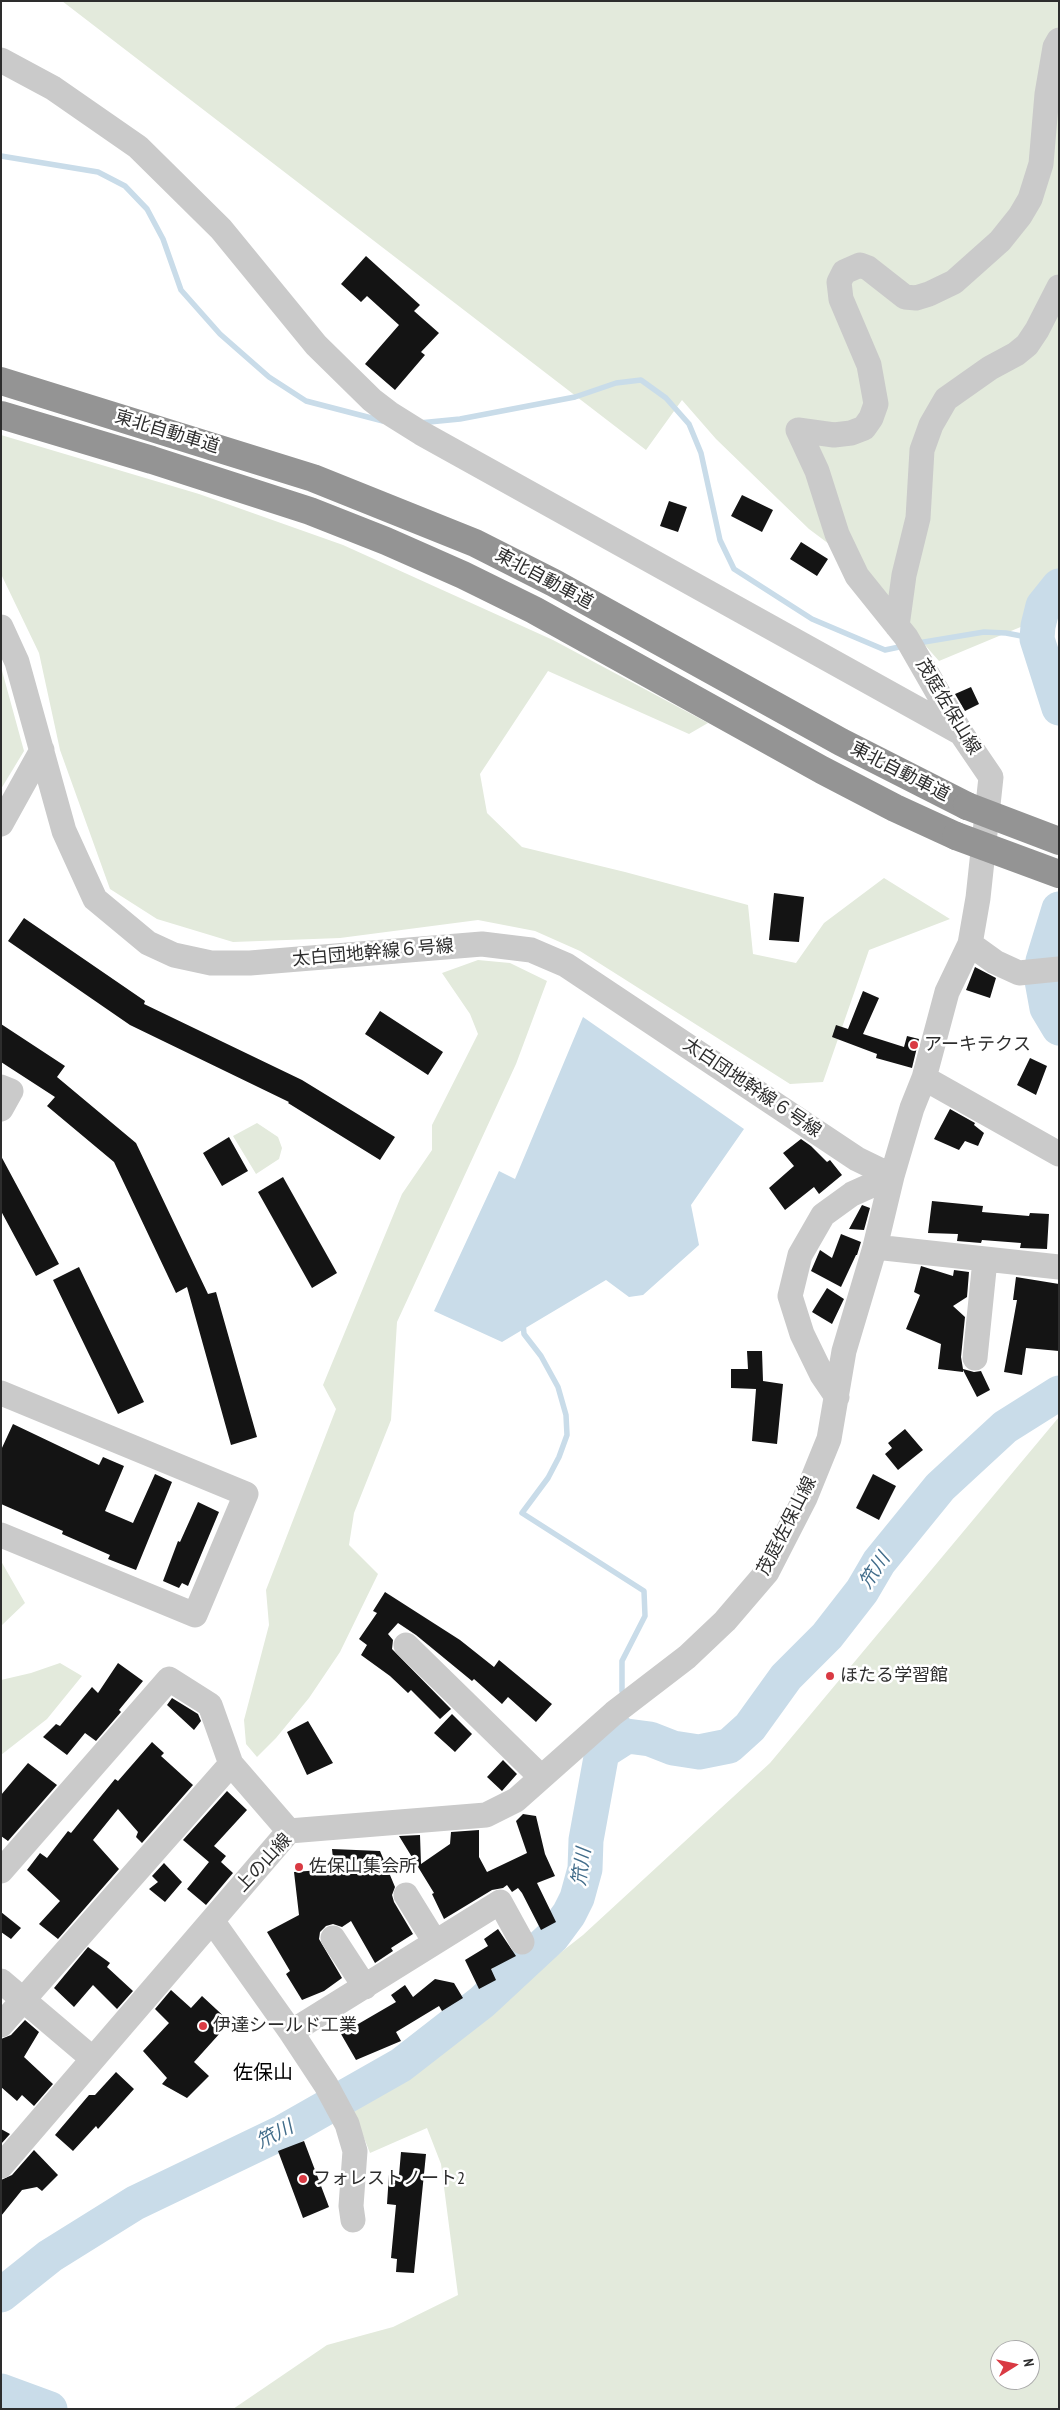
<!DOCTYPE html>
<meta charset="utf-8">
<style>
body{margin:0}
#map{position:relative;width:1060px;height:2410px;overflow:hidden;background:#fff;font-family:"PT Sans Narrow",sans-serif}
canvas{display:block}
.frame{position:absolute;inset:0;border:2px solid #2d2d2d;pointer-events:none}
.north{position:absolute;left:990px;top:2340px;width:50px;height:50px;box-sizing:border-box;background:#fff;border:1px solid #ababab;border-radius:50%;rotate:80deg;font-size:14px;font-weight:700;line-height:20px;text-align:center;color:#2d2d2d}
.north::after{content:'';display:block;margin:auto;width:18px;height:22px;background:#d93a43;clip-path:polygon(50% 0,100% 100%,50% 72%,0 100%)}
</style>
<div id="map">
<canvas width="1060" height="2410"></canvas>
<div class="frame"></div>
<div class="north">N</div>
</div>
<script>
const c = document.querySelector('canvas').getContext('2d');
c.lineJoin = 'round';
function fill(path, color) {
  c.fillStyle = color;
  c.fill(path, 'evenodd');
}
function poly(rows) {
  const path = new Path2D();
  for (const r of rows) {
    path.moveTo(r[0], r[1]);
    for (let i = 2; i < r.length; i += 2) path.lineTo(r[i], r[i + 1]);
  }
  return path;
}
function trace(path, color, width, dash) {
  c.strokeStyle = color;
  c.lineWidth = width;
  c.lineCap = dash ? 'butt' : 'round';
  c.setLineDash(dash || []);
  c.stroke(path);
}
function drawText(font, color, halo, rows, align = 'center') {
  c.font = font + ' "PT Sans Narrow","Noto Sans JP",sans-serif';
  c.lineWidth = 5;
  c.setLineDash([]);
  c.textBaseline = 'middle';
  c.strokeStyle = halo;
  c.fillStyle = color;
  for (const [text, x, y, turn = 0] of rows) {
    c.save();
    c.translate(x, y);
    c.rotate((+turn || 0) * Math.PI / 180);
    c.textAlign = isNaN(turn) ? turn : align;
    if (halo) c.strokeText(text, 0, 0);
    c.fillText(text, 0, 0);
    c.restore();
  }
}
const green = poly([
 [62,1,1059,1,1059,611,939,661,849,559,809,529,716,439,682,400,646,450],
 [1,435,199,494,343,545,553,640,708,723,689,734,548,671,480,774,487,813,522,847,625,872,748,905,753,954,796,963,824,923,884,878,950,919,869,950,823,1082,790,1084,580,951,535,931,478,920,340,938,233,942,157,919,110,889,60,750,39,653,1,574],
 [1,667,24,751,1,789],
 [478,960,510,963,547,981,516,1064,397,1322,391,1420,354,1513,349,1545,378,1574,340,1652,309,1698,276,1738,257,1757,246,1744,244,1720,269,1625,266,1590,336,1409,323,1385,402,1194,432,1150,432,1125,478,1034,470,1014,442,973],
 [257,1123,278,1137,282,1148,279,1159,256,1174,233,1136],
 [1059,1417,1059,2409,233,2409,327,2345,393,2327,458,2295,441,2164,427,2128,370,2153,352,2108,440,2047,583,1935,770,1763],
 [1000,2350,1030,2350,1030,2380,1000,2380],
 [1,1561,25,1603,1,1626],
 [60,1663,82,1676,47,1719,1,1755,1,1680,31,1673]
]);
const water = poly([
 [583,1017,744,1129,691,1205,699,1245,643,1295,629,1297,606,1280,502,1342,434,1311,499,1171,515,1179]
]);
const stream = poly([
 [1,156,98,172,125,186,147,209,163,239,181,290,220,334,269,377,306,401,383,421],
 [419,423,460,419,575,397,616,383,641,380,666,398,689,424,701,453,720,540,734,569,812,619,885,650,904,646],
 [918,643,984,632,1006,633,1037,639],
 [523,1323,524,1334,541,1356,558,1387,566,1415,567,1435,559,1457,548,1478,522,1513,644,1591,645,1616,622,1661,622,1691],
 [627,1720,627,1736]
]);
const river = poly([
 [1059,586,1043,606,1038,626,1037,639,1059,708],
 [1059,909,1043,961,1041,975,1047,1008,1059,1028],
 [1,2295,50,2256,135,2203,283,2132,401,2065,482,2002,552,1937,569,1914,577,1898,585,1869,586,1840,602,1752,627,1736,650,1739,673,1748,699,1752,729,1746,750,1727,786,1677,827,1636,862,1591,879,1562,940,1487,1005,1427,1059,1393],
 [1,2391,50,2409]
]);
const building = poly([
 [366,256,420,305,414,311,439,333,421,352,425,355,395,390,365,364,399,325,367,296,361,302,341,284],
 [742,495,773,510,762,532,731,516],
 [669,501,687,507,678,532,660,526],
 [801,542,828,559,817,576,790,559],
 [971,687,979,704,965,711,955,694],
 [774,893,804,897,799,942,769,940],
 [24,918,145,1001,144,1004,302,1080,395,1137,380,1160,288,1103,289,1102,130,1025,8,941],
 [975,967,996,978,990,998,966,990],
 [863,991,879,998,863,1034,904,1047,907,1036,919,1039,912,1068,876,1058,877,1054,832,1037,836,1025,848,1029],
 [380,1011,443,1052,428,1075,365,1034],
 [1,1024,65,1066,57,1077,136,1143,208,1294,216,1292,257,1437,231,1445,187,1287,176,1293,114,1162,47,1106,55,1097,1,1062],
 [1030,1058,1047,1066,1036,1095,1017,1085],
 [950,1109,975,1123,974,1125,984,1133,978,1146,965,1141,959,1150,934,1139],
 [229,1137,248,1171,222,1186,203,1153],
 [801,1139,811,1146,827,1162,830,1160,842,1175,819,1194,814,1187,785,1210,769,1188,794,1166,783,1153],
 [1,1156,59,1264,36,1276,1,1211],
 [283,1177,337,1273,312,1288,258,1192],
 [932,1201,983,1206,982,1212,1029,1216,1030,1213,1049,1214,1047,1249,1020,1248,1021,1243,982,1240,981,1243,957,1241,958,1234,928,1233],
 [862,1205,870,1208,864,1230,849,1229],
 [841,1234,861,1242,857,1255,856,1255,841,1287,811,1271,820,1250,832,1258],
 [921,1266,953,1276,954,1270,969,1272,967,1297,953,1306,965,1317,961,1357,963,1369,974,1372,981,1371,990,1390,977,1397,963,1370,963,1372,938,1369,941,1344,906,1329,920,1295,914,1292],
 [79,1267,144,1402,118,1414,53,1280],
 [1016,1277,1059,1284,1059,1351,1026,1348,1022,1375,1004,1372,1017,1300,1013,1300],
 [827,1288,844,1299,832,1324,812,1312],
 [747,1351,762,1351,763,1381,783,1384,777,1444,752,1441,756,1389,731,1388,731,1369,748,1369],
 [13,1424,99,1465,103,1457,124,1466,105,1511,133,1523,155,1474,172,1482,136,1570,108,1559,110,1555,62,1534,63,1531,1,1504,1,1450],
 [905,1429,923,1450,898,1470,885,1454,892,1448,888,1443],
 [873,1474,896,1486,879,1520,856,1508],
 [198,1502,219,1512,188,1586,182,1583,179,1588,163,1581,178,1541,180,1542],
 [385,1592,460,1640,494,1667,499,1660,552,1704,536,1722,508,1697,502,1704,474,1679,472,1681,416,1635,398,1623,388,1634,393,1640,392,1649,451,1709,440,1719,411,1690,408,1693,390,1676,361,1655,367,1645,359,1639,377,1613,373,1611],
 [118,1663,143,1681,119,1710,121,1712,96,1741,85,1733,67,1755,43,1737,56,1724,60,1726,92,1687,98,1693],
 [172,1698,198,1714,201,1721,194,1730,167,1705],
 [452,1714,472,1734,455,1752,434,1733],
 [308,1721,333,1763,307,1775,287,1732],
 [152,1742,164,1753,161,1756,193,1785,142,1843,136,1837,138,1832,118,1809,93,1840,119,1869,58,1939,39,1924,60,1901,27,1870,40,1853,47,1858,68,1831,71,1833,115,1779,118,1781],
 [503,1760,517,1774,502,1791,487,1777],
 [28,1763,57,1785,8,1841,1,1836,1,1795],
 [227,1791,247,1810,214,1846,226,1856,221,1862,233,1873,206,1905,187,1889,209,1862,183,1840],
 [523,1814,536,1816,545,1854,555,1876,537,1883,556,1922,541,1930,522,1893,518,1888,512,1892,507,1885,503,1888,492,1890,444,1919,432,1894,434,1893,399,1836,420,1835,421,1864,450,1844,451,1832,479,1830,479,1857,487,1872,527,1853,516,1821],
 [332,1849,380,1851,395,1887,392,1895,394,1902,413,1934,391,1948,393,1951,375,1963,351,1921,342,1927,333,1924,326,1926,320,1932,319,1939,342,1978,324,1991,302,2000,286,1974,290,1971,267,1932,299,1915,294,1872,334,1869],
 [164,1863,182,1882,165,1902,149,1889,158,1882,152,1876],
 [1,1912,21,1928,11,1939,1,1932],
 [498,1929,516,1956,491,1969,496,1980,479,1989,465,1960,488,1946,484,1939],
 [88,1947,110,1963,107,1967,133,1991,117,2009,93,1985,74,2007,54,1988],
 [435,1979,454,1983,463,1998,442,2011,439,2006,396,2032,401,2041,356,2060,341,2034,396,2002,391,1995,405,1985,413,1997],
 [171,1990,191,2008,202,1996,230,2022,194,2062,209,2076,187,2098,162,2084,167,2078,143,2051,169,2023,155,2009],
 [25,2020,39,2032,24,2057,53,2084,34,2106,22,2095,17,2101,1,2087,1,2039,11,2035],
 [116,2072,134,2089,98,2129,96,2126,73,2151,55,2135,89,2095,95,2095],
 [1,2129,10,2134,1,2144],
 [304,2141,329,2207,303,2218,278,2151],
 [34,2150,58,2175,42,2191,37,2187,22,2190,1,2216,1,2180,12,2175],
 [401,2152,426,2154,414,2273,396,2272,397,2259,391,2258,396,2205,387,2204,389,2174,399,2175]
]);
const minor = poly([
 [1,60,53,88,138,147,221,229,316,345,372,400,389,413,421,433,961,733],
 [798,430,817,471,837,534,857,576,906,637,961,733,991,777,978,898,970,944,947,992,924,1078,912,1108,892,1176,852,1194,823,1215,800,1255,790,1296,802,1334,822,1375,837,1397],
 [798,430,834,435,851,433,864,428,871,418,876,404,869,365,841,299,839,282,844,272,860,265,868,268,905,297,916,298,929,294,954,282,1000,241,1020,216,1030,199,1041,164,1047,94,1055,47,1059,40],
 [897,626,904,575,918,518,922,450,931,425,946,399,990,368,1016,354,1027,345,1037,330,1059,287],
 [1,627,17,662,64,831,95,899,148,943,174,955,211,963,250,963,482,944,531,950,566,965,857,1159,892,1176,875,1247,844,1351,829,1439,805,1498,767,1572,725,1621,687,1657,614,1713,516,1800,486,1815,289,1831,1,2166],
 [1,824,42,750],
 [970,944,995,962,1019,973,1059,969],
 [924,1078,1059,1154],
 [1,1087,11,1091,1,1109],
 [875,1247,1059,1267],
 [975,1358,985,1260],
 [1,1393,246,1494,195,1615,1,1535],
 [406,1645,541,1777],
 [1,1871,169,1679,210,1705,231,1764,289,1831],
 [406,1895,435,1942],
 [213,1922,291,2032,326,2085,347,2124,355,2151,351,2206,353,2220],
 [333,1938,365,1987],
 [1,1981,93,2059],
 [1,2025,231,1764],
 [291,2032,500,1902,522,1942]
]);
const highway = poly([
 [1,381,313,478,475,543,554,583,841,742,967,806],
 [1,415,152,460,310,511,386,541,463,575,534,610,822,770,895,808,956,836]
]);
const highwayBridge = poly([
 [967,806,1059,841],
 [956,836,1059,874]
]);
const markers = [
 [914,1045,5,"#d93a43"],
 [830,1676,5,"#d93a43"],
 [299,1867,5,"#d93a43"],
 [203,2026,5,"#d93a43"],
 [303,2179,5,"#d93a43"]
];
const streetNames = [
 ["東北自動車道",167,432,17],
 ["東北自動車道",544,579,28],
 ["茂庭佐保山線",948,707,59],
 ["東北自動車道",900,772,27],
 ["太白団地幹線６号線",373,953,-5],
 ["太白団地幹線６号線",752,1088,34],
 ["茂庭佐保山線",787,1526,-63],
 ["上の山線",264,1863,-47]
];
const poiNames = [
 ["アーキテクス",924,1045],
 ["ほたる学習館",840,1676],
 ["佐保山集会所",309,1867],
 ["伊達シールド工業",213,2026],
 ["フォレストノート2",313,2179]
];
const waterNames = [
 ["笊川",875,1571,-56],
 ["笊川",582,1867,-82],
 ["笊川",275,2135,-27]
];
const quarterNames = [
 ["佐保山",263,2073]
];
fill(green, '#e3eadc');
fill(water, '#c9dce9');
trace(stream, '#c9dce9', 5.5);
trace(river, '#c9dce9', 35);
fill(building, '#141414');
trace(minor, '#cacaca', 25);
trace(highway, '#949494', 28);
trace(highwayBridge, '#949494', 28);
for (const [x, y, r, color] of markers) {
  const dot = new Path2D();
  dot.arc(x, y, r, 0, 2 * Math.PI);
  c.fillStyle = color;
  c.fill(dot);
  trace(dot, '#fff', 2);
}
drawText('18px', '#2d2d2d', '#fff', streetNames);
drawText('18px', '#2d2d2d', '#fff', poiNames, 'left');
drawText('italic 19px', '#416c8a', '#fff', waterNames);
drawText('20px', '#000', '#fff', quarterNames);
</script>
